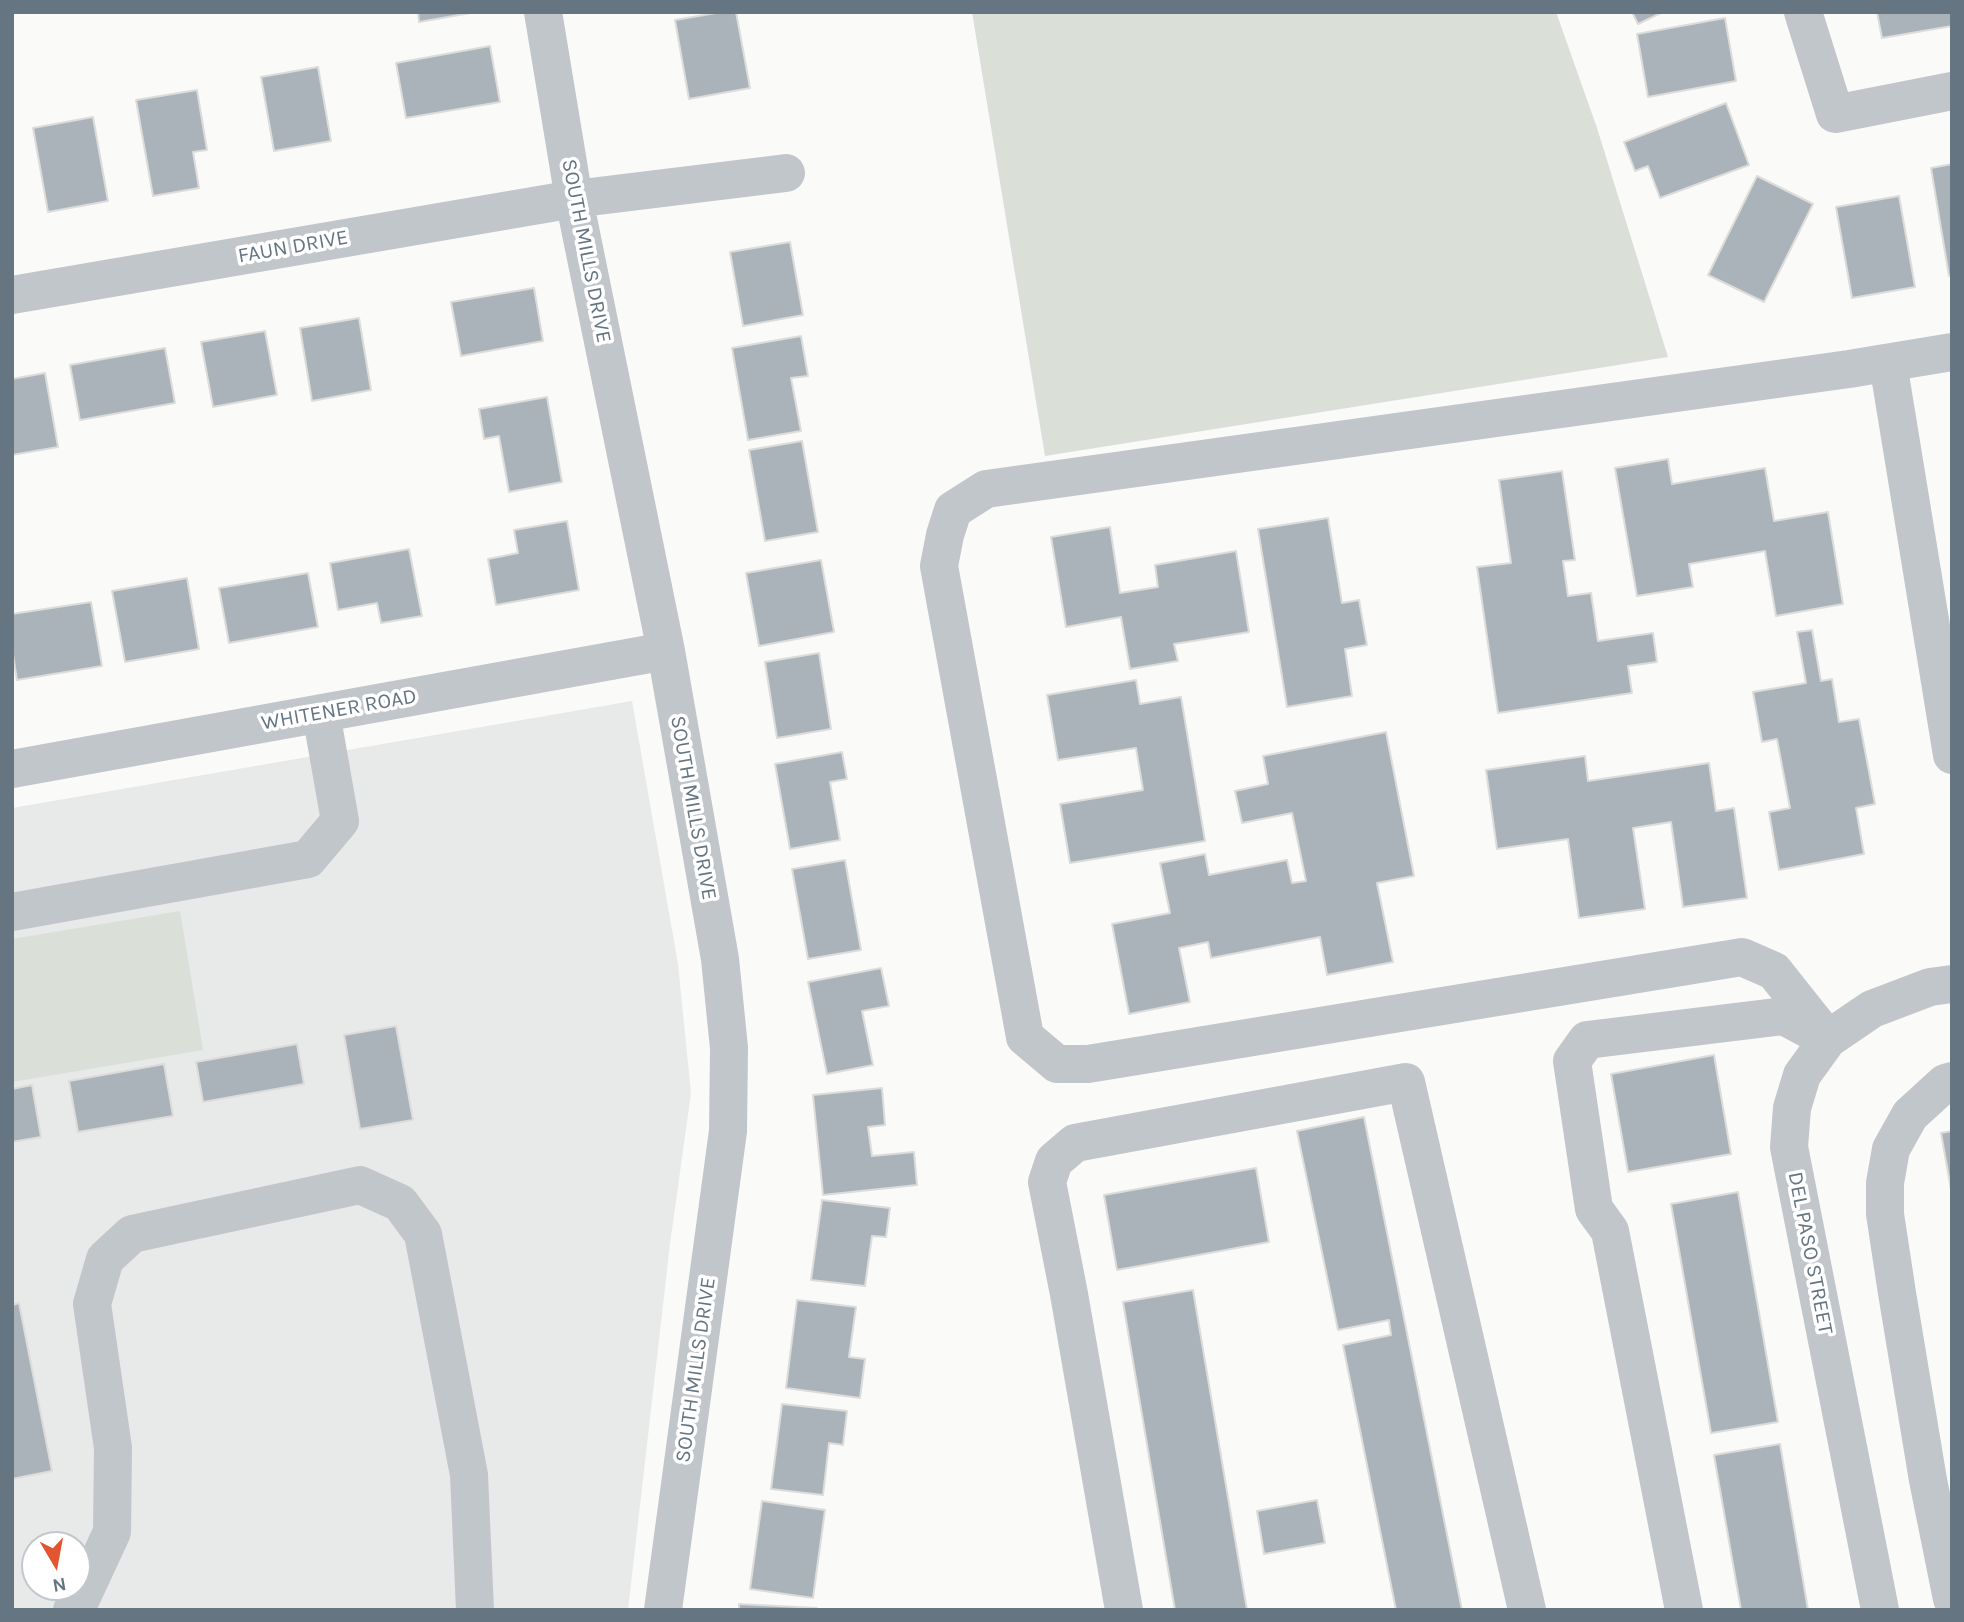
<!DOCTYPE html>
<style>
body{margin:0}
#map{position:relative;width:1964px;height:1622px;overflow:hidden;background:#fafaf8;font-family:Karla,sans-serif}
canvas{display:block}
.frame{position:absolute;inset:0;border:14px solid #657682;pointer-events:none}
.north{position:absolute;left:21px;top:1531px;width:70px;height:70px;box-sizing:border-box;background:#fff;border:2px solid #c1c8cd;border-radius:50%;rotate:170deg;font-size:19px;font-weight:700;line-height:28px;text-align:center;color:#657682}
.north::after{content:'';display:block;margin:auto;width:24px;height:32px;background:#e15630;clip-path:polygon(50% 0,100% 100%,50% 72%,0 100%)}
</style>
<div id="map">
<canvas width="1964" height="1622"></canvas>
<div class="frame"></div>
<div class="north">N</div>
</div>
<script>
const c = document.querySelector('canvas').getContext('2d');
c.lineJoin = 'round';
function fill(path, color) {
  c.fillStyle = color;
  c.fill(path, 'evenodd');
}
function poly(rows) {
  const path = new Path2D();
  for (const r of rows) {
    path.moveTo(r[0], r[1]);
    for (let i = 2; i < r.length; i += 2) path.lineTo(r[i], r[i + 1]);
  }
  return path;
}
function trace(path, color, width, dash) {
  c.strokeStyle = color;
  c.lineWidth = width;
  c.lineCap = dash ? 'butt' : 'round';
  c.setLineDash(dash || []);
  c.stroke(path);
}
function drawText(font, color, halo, rows, align = 'center') {
  c.font = font + ' Karla,sans-serif';
  c.lineWidth = 7;
  c.setLineDash([]);
  c.textBaseline = 'middle';
  c.strokeStyle = halo;
  c.fillStyle = color;
  for (const [text, x, y, turn = 0] of rows) {
    c.save();
    c.translate(x, y);
    c.rotate((+turn || 0) * Math.PI / 180);
    c.textAlign = isNaN(turn) ? turn : align;
    if (halo) c.strokeText(text, 0, 0);
    c.fillText(text, 0, 0);
    c.restore();
  }
}
const built = poly([
 [632,701,678,964,691,1093,670,1244,628,1610,12,1610,12,808],
 [35,1545,77,1545,77,1587,35,1587]
]);
const green = poly([
 [972,12,1556,12,1597,128,1668,357,1045,456],
 [180,911,203,1050,12,1082,12,939]
]);
const building = poly([
 [418,12,476,12,419,22,418,12],
 [722,12,736,12,750,88,689,99,675,20,722,12],
 [1632,12,1663,12,1638,24,1632,12],
 [1877,12,1952,12,1952,26,1882,38,1877,12],
 [1725,18,1736,81,1648,97,1637,34,1725,18],
 [490,46,500,102,406,118,396,63,490,46],
 [318,67,331,141,274,151,261,77,318,67],
 [197,90,207,150,193,152,199,188,153,196,136,100,197,90],
 [1726,103,1749,165,1660,198,1648,166,1635,171,1624,142,1726,103],
 [93,117,108,201,48,212,33,128,93,117],
 [1952,164,1952,275,1949,276,1931,168,1952,164],
 [1757,176,1813,204,1764,302,1708,275,1757,176],
 [1899,196,1915,287,1852,298,1836,207,1899,196],
 [790,242,803,315,743,326,730,252,790,242],
 [534,288,543,341,461,356,451,302,534,288],
 [359,318,371,390,312,401,300,328,359,318],
 [265,331,277,395,213,407,201,342,265,331],
 [801,336,808,376,791,378,801,431,748,440,732,348,801,336],
 [165,348,175,403,80,420,70,365,165,348],
 [45,373,58,447,12,455,12,379,45,373],
 [547,397,562,482,509,492,499,436,484,439,479,409,547,397],
 [802,441,818,532,765,541,749,450,802,441],
 [1668,459,1672,484,1765,468,1774,521,1828,512,1843,604,1776,616,1765,551,1689,564,1693,587,1637,596,1615,468,1668,459],
 [1562,471,1575,560,1563,561,1568,596,1591,593,1598,641,1653,633,1657,662,1628,666,1632,693,1498,713,1477,567,1511,563,1499,480,1562,471],
 [1328,518,1342,603,1359,600,1367,645,1345,649,1352,696,1287,707,1258,529,1328,518],
 [567,521,579,590,496,605,488,559,518,553,514,530,567,521],
 [1110,527,1120,593,1158,587,1155,565,1236,551,1249,632,1174,644,1178,661,1130,669,1121,617,1066,627,1051,537,1110,527],
 [409,549,422,616,381,623,377,603,338,610,330,563,409,549],
 [821,560,834,632,759,646,746,573,821,560],
 [308,573,318,627,229,643,219,588,308,573],
 [187,578,199,649,125,662,112,591,187,578],
 [91,602,102,666,17,680,12,648,12,614,91,602],
 [1812,630,1821,681,1832,679,1839,722,1859,719,1875,804,1856,808,1864,854,1779,870,1769,812,1790,808,1777,739,1762,742,1753,692,1806,683,1797,632,1812,630],
 [819,653,831,729,777,738,765,662,819,653],
 [1136,680,1140,704,1181,697,1205,841,1070,863,1060,804,1143,790,1136,748,1058,760,1047,695,1136,680],
 [1386,732,1414,876,1377,883,1393,962,1327,975,1320,937,1211,958,1208,942,1179,948,1190,1002,1129,1014,1112,924,1170,913,1160,863,1205,854,1209,875,1287,860,1292,883,1306,881,1292,813,1242,823,1235,791,1268,784,1263,756,1386,732],
 [842,752,847,779,830,782,840,840,790,849,775,764,842,752],
 [1585,756,1588,781,1709,763,1716,811,1734,808,1747,898,1683,907,1671,822,1633,828,1645,909,1579,918,1568,839,1497,849,1486,770,1585,756],
 [845,860,861,950,808,959,792,869,845,860],
 [881,968,889,1006,862,1011,873,1065,827,1074,808,982,881,968],
 [396,1026,413,1120,360,1129,344,1035,396,1026],
 [297,1044,304,1084,203,1102,196,1062,297,1044],
 [1714,1055,1731,1154,1628,1172,1611,1074,1714,1055],
 [164,1064,173,1116,78,1132,69,1081,164,1064],
 [32,1085,41,1137,12,1142,12,1089,32,1085],
 [882,1088,885,1125,868,1127,872,1156,914,1152,917,1185,823,1195,813,1095,882,1088],
 [1364,1117,1462,1610,1396,1610,1343,1345,1391,1335,1389,1320,1338,1330,1297,1131,1364,1117],
 [1952,1131,1952,1195,1941,1133,1952,1131],
 [1256,1168,1269,1242,1117,1270,1104,1195,1256,1168],
 [1738,1192,1778,1422,1711,1433,1671,1204,1738,1192],
 [822,1200,890,1208,886,1237,872,1236,865,1286,811,1280,822,1200],
 [1193,1290,1247,1610,1175,1610,1123,1302,1193,1290],
 [797,1300,856,1307,849,1357,865,1359,860,1398,786,1388,797,1300],
 [19,1303,52,1471,12,1479,12,1305,19,1303],
 [782,1404,847,1411,843,1445,829,1443,823,1495,771,1489,782,1404],
 [1780,1444,1808,1610,1741,1610,1714,1455,1780,1444],
 [1317,1500,1325,1543,1264,1554,1257,1511,1317,1500],
 [762,1501,825,1510,813,1598,750,1589,762,1501],
 [739,1604,817,1608,817,1610,739,1610,739,1604]
]);
const minor = poly([
 [543,12,574,199,666,651,720,959,729,1048,728,1131,663,1610],
 [1803,12,1835,114,1952,91],
 [12,295,574,199,786,173],
 [1888,363,1952,755],
 [12,769,666,651],
 [12,912,308,859,340,821,321,713],
 [1828,1039,1774,971,1742,957,1088,1064,1057,1064,1025,1037,939,566,945,535,953,510,986,489,1849,369,1952,352],
 [1952,1081,1945,1083,1910,1115,1891,1149,1885,1183,1885,1214,1897,1293,1928,1480,1952,1599],
 [72,1610,79,1603,112,1532,113,1448,92,1304,105,1259,132,1234,360,1185,400,1203,423,1234,469,1475,475,1610],
 [1124,1610,1069,1294,1047,1182,1054,1161,1075,1143,1406,1082,1527,1610],
 [1684,1610,1610,1231,1594,1209,1572,1061,1587,1040,1784,1016,1823,1037],
 [1880,1610,1789,1147,1792,1108,1802,1075,1828,1039,1872,1009,1930,987,1952,984]
]);
const streetNames = [
 ["FAUN DRIVE",293,247,-10],
 ["SOUTH MILLS DRIVE",586,251,79],
 ["WHITENER ROAD",339,710,-10],
 ["SOUTH MILLS DRIVE",693,808,80],
 ["DEL PASO STREET",1810,1253,79],
 ["SOUTH MILLS DRIVE",696,1370,-82]
];
fill(built, '#e8e9e9');
fill(green, '#dadfd7');
fill(building, '#aab3b9');
trace(building, '#dcdcda', 2);
trace(minor, '#c1c6ca', 38);
drawText('21px', '#657682', '#fff', streetNames);
</script>
